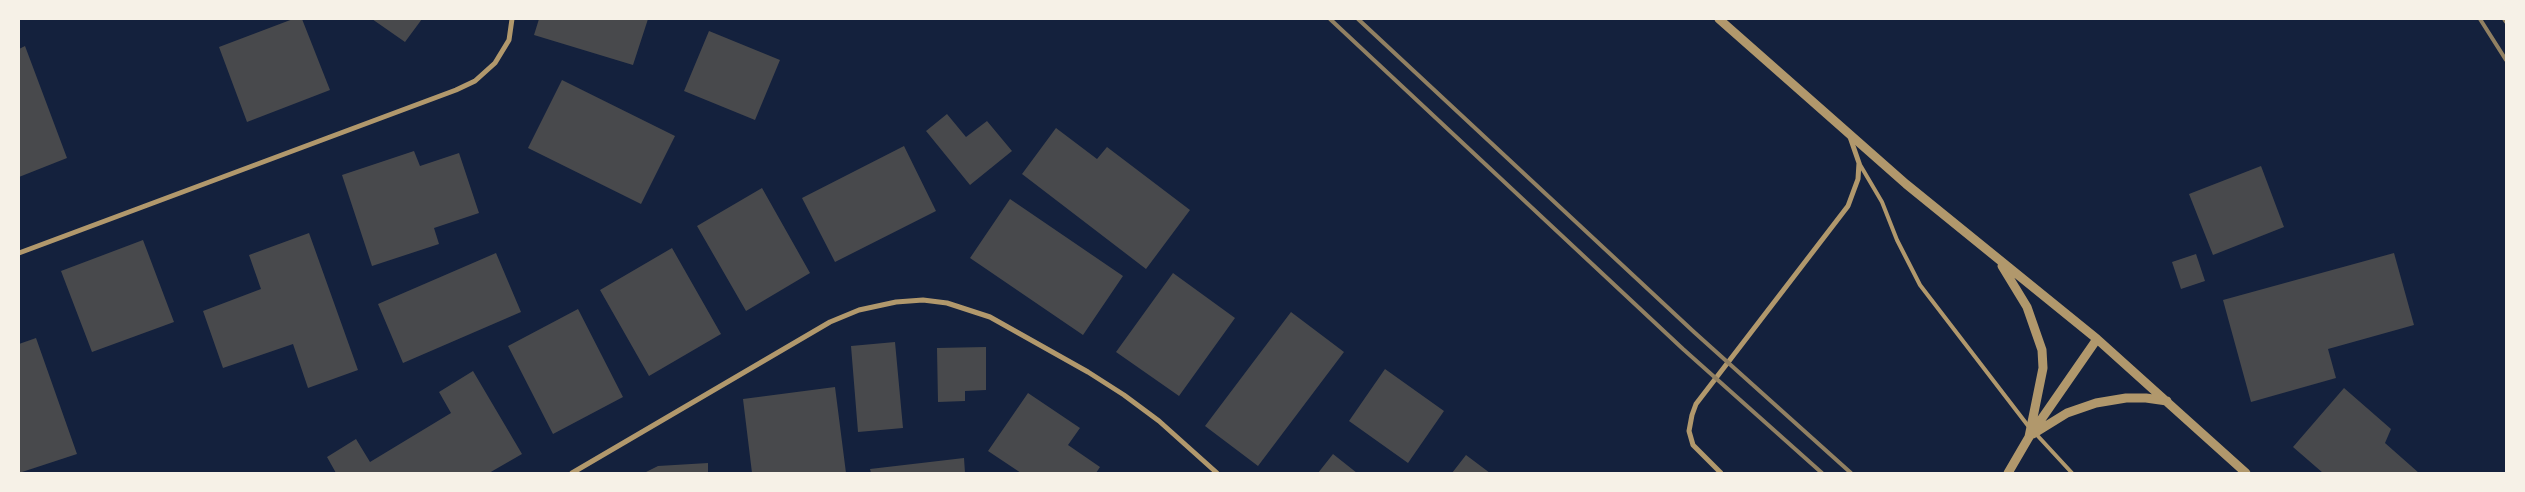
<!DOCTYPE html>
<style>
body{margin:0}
#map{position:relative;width:2525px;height:492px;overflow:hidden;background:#14213d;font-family:"DejaVu Sans",sans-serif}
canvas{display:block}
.frame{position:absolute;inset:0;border:20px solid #f6f1e7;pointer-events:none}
</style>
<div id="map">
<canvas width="2525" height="492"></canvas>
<div class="frame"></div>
</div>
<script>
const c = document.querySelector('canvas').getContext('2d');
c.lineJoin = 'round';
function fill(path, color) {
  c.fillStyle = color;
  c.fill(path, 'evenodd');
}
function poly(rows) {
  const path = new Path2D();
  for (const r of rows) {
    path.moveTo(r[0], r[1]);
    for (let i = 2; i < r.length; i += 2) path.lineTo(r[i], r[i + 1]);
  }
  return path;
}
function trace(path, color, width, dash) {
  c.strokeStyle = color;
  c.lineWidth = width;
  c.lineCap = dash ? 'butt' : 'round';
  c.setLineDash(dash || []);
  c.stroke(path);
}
const building = poly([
 [293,19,302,19,330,90,247,122,219,47],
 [372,19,422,19,405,42],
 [539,19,648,19,633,65,534,35],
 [709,31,780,60,755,120,684,91],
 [25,46,67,158,19,177,19,49],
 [562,80,675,136,641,204,528,148],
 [947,114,966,137,987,121,1012,151,970,185,926,131],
 [1056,128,1097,159,1107,147,1190,210,1146,269,1022,174],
 [904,146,936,211,835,262,802,198],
 [414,151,420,166,459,153,479,213,434,228,439,244,372,266,342,175],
 [2261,166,2284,227,2213,255,2189,194],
 [762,188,810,273,746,311,697,226],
 [1010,199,1123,276,1083,335,970,258],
 [309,233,358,370,308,388,293,344,223,368,203,311,261,289,249,255],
 [143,240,174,322,92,352,61,271],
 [672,248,721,334,649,376,600,290],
 [496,253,521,312,403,363,378,304],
 [2394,253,2414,325,2328,349,2336,378,2251,402,2223,300],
 [2196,254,2205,281,2181,289,2172,262],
 [1173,273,1235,318,1179,396,1116,352],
 [578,309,623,397,553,434,508,346],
 [1291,312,1344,352,1258,466,1205,426],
 [36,338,77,454,19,473,19,344],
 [895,342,903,428,858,432,851,346],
 [986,347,986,390,965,391,965,401,938,402,937,348],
 [1385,369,1444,411,1408,463,1349,421],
 [473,371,522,454,489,473,336,473,327,457,356,439,370,462,451,413,439,392],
 [835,387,846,473,752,473,743,399],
 [2344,388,2391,429,2385,443,2419,473,2323,473,2293,447],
 [1028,393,1080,428,1068,445,1100,467,1096,473,1021,473,988,451],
 [1333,454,1357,473,1318,473],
 [1466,455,1490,473,1452,473],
 [964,458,965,473,871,473,870,469],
 [708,463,708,473,644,473,658,466]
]);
const service = poly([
 [1859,163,1882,202,1897,240,1920,285,2029,427],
 [2036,434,2072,473]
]);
const minor = poly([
 [19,253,456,90,475,81,495,63,509,40,512,19],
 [572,473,830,322,859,310,896,302,923,300,947,303,990,317,1088,372,1124,395,1159,421,1217,473],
 [1721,473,1693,445,1689,431,1692,415,1696,404,1848,206,1858,179,1859,163,1850,137]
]);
const tertiary = poly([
 [1719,19,1906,184,2097,339,2246,473],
 [2002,266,2027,307,2042,350,2043,368,2029,437],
 [2033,434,2067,413,2096,403,2126,398,2146,398,2167,401],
 [2008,473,2029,437,2097,339]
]);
const rail = poly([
 [1330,19,1683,349,1822,473],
 [1358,19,1694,332,1851,473],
 [2480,19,2506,60],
 [2504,19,2506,22]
]);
fill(building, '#48494c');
trace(service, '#b1986c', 4);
trace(minor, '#b1986c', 5);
trace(tertiary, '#b1986c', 9);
trace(rail, '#918062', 4);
</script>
